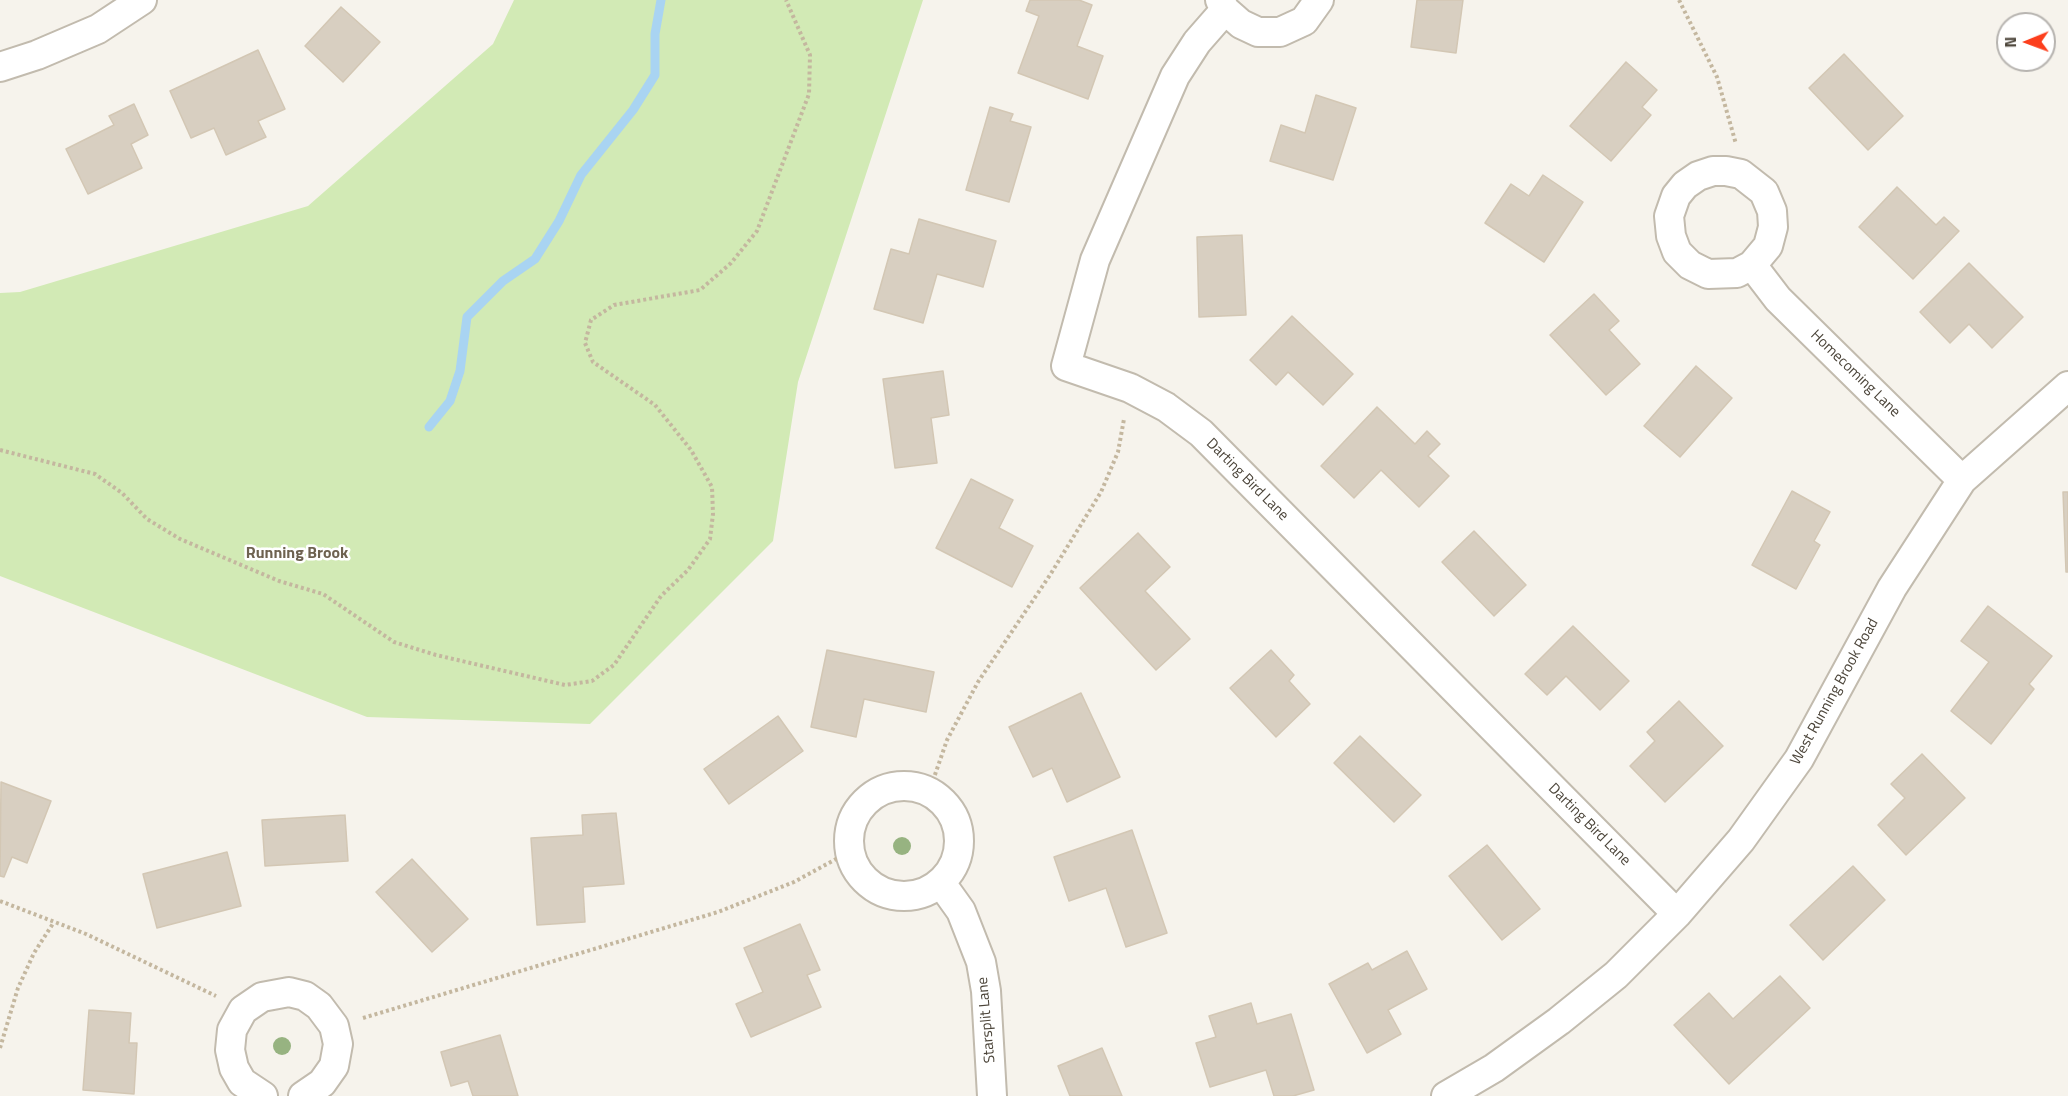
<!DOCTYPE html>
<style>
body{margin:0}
#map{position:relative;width:2068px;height:1096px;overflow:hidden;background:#f6f3ec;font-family:"Titillium Web",sans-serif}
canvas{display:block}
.north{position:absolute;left:1996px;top:12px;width:60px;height:60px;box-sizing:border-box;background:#fff;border:2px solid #b7b4b0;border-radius:50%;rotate:269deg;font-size:16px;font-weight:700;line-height:24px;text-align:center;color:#4b4439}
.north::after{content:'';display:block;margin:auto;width:21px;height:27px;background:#fc3f1d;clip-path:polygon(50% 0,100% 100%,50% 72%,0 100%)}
</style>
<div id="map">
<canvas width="2068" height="1096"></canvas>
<div class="north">N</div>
</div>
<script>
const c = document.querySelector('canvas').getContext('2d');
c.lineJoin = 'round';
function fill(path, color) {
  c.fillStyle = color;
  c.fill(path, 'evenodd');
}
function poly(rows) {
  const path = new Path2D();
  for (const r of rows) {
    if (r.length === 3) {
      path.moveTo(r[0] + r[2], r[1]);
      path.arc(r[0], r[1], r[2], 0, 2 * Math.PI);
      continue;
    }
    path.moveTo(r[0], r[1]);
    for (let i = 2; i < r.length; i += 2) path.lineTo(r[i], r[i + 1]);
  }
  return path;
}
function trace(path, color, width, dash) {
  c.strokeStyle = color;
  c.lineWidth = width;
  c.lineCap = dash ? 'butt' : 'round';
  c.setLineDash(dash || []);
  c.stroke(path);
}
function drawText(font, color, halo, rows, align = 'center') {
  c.font = font + ' "Titillium Web",sans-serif';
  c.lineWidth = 5;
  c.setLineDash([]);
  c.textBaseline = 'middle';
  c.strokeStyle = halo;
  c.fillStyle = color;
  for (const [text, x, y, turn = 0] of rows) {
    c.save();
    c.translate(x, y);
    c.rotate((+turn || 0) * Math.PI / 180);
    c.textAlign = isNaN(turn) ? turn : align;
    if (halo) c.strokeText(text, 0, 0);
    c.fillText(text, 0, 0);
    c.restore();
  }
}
const green = poly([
 [514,0,923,0,798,382,773,541,590,724,367,717,0,576,0,293,20,292,308,206,493,44]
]);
const stream = poly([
 [429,427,450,401,460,371,467,317,503,281,535,259,559,221,581,175,633,110,655,75,655,34,661,0]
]);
const building = poly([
 [1030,0,1079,0,1092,5,1077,46,1103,56,1088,99,1018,73,1039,16,1026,11,1030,0],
 [1417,0,1463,0,1456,53,1411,47,1417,0],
 [341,7,380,42,343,82,305,46,341,7],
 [258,50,285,109,258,121,266,137,226,155,214,128,191,138,170,91,258,50],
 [1844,54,1903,116,1868,150,1809,88,1844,54],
 [1626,62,1657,90,1642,107,1651,115,1611,161,1570,126,1626,62],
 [1316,95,1356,108,1333,180,1270,161,1281,125,1305,133,1316,95],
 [134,104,148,135,131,144,142,168,88,194,66,149,114,125,109,116,134,104],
 [990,107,1013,114,1010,121,1031,127,1009,202,966,190,990,107],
 [1543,175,1583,202,1544,262,1485,223,1511,184,1529,196,1543,175],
 [1897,187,1936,225,1944,217,1959,231,1913,279,1859,227,1897,187],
 [919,219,996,241,983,287,937,274,923,323,874,309,891,249,909,254,919,219],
 [1242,235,1246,315,1199,317,1197,237,1242,235],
 [1969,263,2023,317,1992,348,1969,324,1950,343,1920,312,1969,263],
 [1594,294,1619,321,1609,330,1640,364,1606,395,1550,335,1594,294],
 [1292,316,1353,374,1323,405,1288,372,1276,385,1250,360,1292,316],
 [1696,366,1732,398,1680,457,1644,426,1696,366],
 [943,371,949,415,931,418,937,463,895,468,883,379,943,371],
 [1377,407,1415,444,1427,431,1440,444,1428,456,1449,476,1419,507,1381,470,1354,498,1321,466,1377,407],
 [971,479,1013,500,999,528,1033,546,1012,587,936,548,971,479],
 [1792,491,1830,512,1814,541,1820,545,1796,589,1752,565,1792,491],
 [2063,492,2068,492,2068,572,2066,572,2063,492],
 [1474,531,1526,585,1494,616,1442,562,1474,531],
 [1138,533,1170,567,1145,591,1190,639,1156,670,1080,588,1138,533],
 [1988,606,2052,656,2029,684,2034,689,1991,744,1951,711,1989,662,1961,641,1988,606],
 [1573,626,1629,681,1600,710,1566,676,1547,695,1525,674,1573,626],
 [827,650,934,672,926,712,864,699,856,737,811,727,827,650],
 [1271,650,1294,675,1289,681,1310,704,1276,737,1230,688,1271,650],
 [1081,693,1120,777,1067,802,1052,768,1033,777,1009,727,1081,693],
 [1679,701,1723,746,1665,802,1630,766,1655,741,1647,732,1679,701],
 [778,716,803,751,729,804,704,769,778,716],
 [1360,736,1421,795,1394,822,1334,763,1360,736],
 [1922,754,1965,798,1906,855,1878,825,1905,798,1891,784,1922,754],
 [1,782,51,801,27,863,12,857,4,877,0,876,1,782],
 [616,813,624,884,583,887,585,922,537,925,531,838,583,835,582,815,616,813],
 [345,815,348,861,265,866,262,820,345,815],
 [1132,830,1167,933,1126,947,1106,888,1069,901,1054,857,1132,830],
 [1487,845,1540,909,1502,940,1449,876,1487,845],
 [227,852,241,906,157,928,143,874,227,852],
 [412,859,468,919,432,952,376,892,412,859],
 [1853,866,1885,900,1823,960,1790,925,1853,866],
 [800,924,820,970,807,975,821,1007,751,1037,736,1004,763,992,744,948,800,924],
 [1407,951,1427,989,1388,1010,1401,1034,1367,1053,1329,984,1368,963,1372,970,1407,951],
 [1780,976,1810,1008,1729,1084,1674,1025,1709,993,1733,1019,1780,976],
 [1251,1003,1257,1024,1291,1014,1314,1090,1293,1096,1274,1096,1266,1070,1210,1087,1196,1043,1216,1037,1209,1016,1251,1003],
 [89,1010,131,1013,129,1043,137,1043,134,1094,83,1090,89,1010],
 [500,1035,518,1096,473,1096,468,1081,451,1086,441,1052,500,1035],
 [1102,1048,1122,1096,1070,1096,1058,1066,1102,1048]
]);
const path = poly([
 [1679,0,1717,77,1736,144],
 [0,450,95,474,122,493,147,519,180,539,279,581,323,594,394,642,436,655,565,685,592,681,614,665,661,596,688,570,710,539,713,514,712,487,691,450,655,405,593,362,585,343,591,320,614,305,700,290,731,263,757,231,809,94,810,55,786,0],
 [929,792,947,740,978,682,1050,575,1101,492,1118,452,1124,419],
 [0,901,86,934,216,996],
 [363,1018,718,912,794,882,849,852],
 [0,1048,18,988,34,953,54,922]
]);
const minor = poly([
 [1220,0,1225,10,1241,24,1258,32,1280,32,1304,21,1319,0],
 [1225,10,1197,42,1175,76,1095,260,1066,366,1130,388,1166,407,1201,433,1677,914],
 [0,67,37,55,98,29,142,0],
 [1752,265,1768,246,1773,227,1772,211,1764,192,1741,174,1726,171,1713,171,1698,176,1685,185,1676,196,1669,216,1671,236,1677,252,1690,265,1708,274,1737,273,1752,265,1778,299,1962,480],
 [904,841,55],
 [941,883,961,911,981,962,986,991,992,1096],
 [263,1096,242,1082,234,1068,230,1050,232,1030,243,1010,262,997,289,992,305,996,319,1006,334,1026,338,1044,334,1066,322,1083,303,1096],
 [1446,1096,1494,1068,1559,1021,1616,975,1677,914,1741,840,1799,759,1892,588,1962,480,2068,386]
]);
const trees = [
 [902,846],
 [282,1046]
];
const streetNames = [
 ["Homecoming Lane",1855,374,44],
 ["Darting Bird Lane",1247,480,45],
 ["West Running Brook Road",1835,692,-61],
 ["Darting Bird Lane",1589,825,45],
 ["Starsplit Lane",987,1020,-95]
];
const neighbourhoodNames = [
 ["Running Brook",297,554]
];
fill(green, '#d2eab5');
trace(stream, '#a9d4f2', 9);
fill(building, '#d8cfc1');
trace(building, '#d3c7b4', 1.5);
trace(minor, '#c2bbae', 32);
trace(path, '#c4b79f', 4, [3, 3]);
trace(minor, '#fff', 28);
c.fillStyle = '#97b381';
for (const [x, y] of trees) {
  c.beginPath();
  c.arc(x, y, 9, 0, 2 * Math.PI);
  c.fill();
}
drawText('15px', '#4b4439', '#fff', streetNames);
drawText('bold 16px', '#6e6250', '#fff', neighbourhoodNames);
</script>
